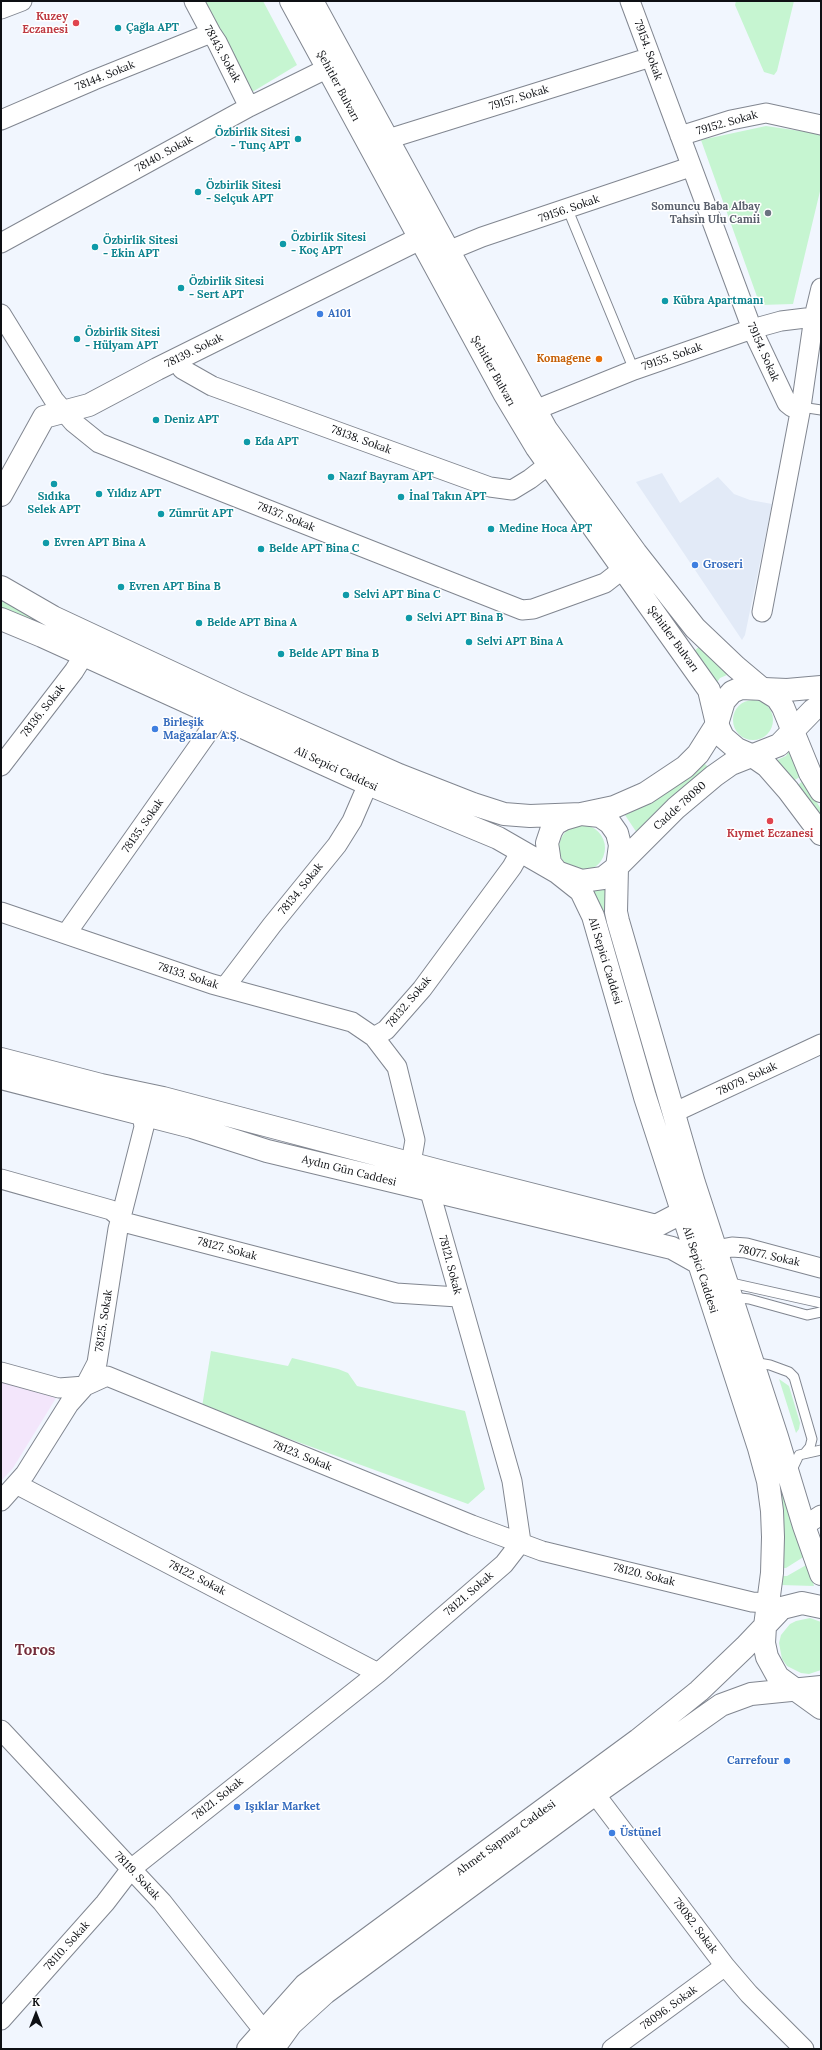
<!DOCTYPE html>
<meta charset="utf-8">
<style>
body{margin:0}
#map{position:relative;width:822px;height:2050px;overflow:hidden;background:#f1f6fe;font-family:Lora,serif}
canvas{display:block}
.frame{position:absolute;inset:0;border:2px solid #0e1014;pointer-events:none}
.north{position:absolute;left:16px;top:1994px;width:40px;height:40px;-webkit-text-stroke:3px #fff;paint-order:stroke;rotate:0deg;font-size:11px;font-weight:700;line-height:16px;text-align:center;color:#0e1014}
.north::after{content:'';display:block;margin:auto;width:14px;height:18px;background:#0e1014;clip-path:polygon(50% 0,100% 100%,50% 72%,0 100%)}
</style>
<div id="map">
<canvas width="822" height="2050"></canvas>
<div class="frame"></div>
<div class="north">K</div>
</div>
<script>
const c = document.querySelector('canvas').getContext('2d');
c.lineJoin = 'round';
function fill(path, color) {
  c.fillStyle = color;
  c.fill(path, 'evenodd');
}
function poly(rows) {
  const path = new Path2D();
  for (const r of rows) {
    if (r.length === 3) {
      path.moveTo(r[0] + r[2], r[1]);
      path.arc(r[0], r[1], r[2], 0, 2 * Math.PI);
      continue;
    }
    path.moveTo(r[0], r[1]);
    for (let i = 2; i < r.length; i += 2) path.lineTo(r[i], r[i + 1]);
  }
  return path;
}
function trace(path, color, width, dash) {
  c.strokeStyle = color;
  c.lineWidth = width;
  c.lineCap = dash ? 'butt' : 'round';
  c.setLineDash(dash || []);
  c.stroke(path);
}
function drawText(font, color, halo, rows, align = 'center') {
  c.font = font + ' Lora,serif';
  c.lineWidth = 3;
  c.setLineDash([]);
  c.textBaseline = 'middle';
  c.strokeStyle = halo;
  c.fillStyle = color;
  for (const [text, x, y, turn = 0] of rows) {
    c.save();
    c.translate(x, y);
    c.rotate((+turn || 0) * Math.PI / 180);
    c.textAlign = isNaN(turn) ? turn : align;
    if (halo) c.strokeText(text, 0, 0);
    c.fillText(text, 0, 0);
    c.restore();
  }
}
const built = poly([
 [662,473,680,503,718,477,734,494,750,500,772,504,745,635,742,640,636,482]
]);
const industrial = poly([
 [1,1381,56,1398,13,1468,1,1481]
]);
const green = poly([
 [202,1,263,1,297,65,249,94],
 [736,1,794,1,777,71,774,75,764,72,735,5],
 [766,126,821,134,821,187,793,304,760,305,701,140],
 [1,596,108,652,1,609],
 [701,645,727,675,720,678,715,685,693,652],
 [753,720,20],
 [789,751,801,776,792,782,775,761,786,756],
 [703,762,709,768,637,833,625,815,648,804],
 [803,781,821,809,821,823,795,787],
 [582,848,23],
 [607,888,606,911,600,913,589,890],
 [711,1264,805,1556,786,1568,782,1568],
 [211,1351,288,1366,292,1358,338,1369,348,1373,357,1386,465,1411,485,1489,468,1504,202,1407],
 [779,1379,789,1386,800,1423,799,1429,796,1433],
 [808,1564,814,1586,781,1585,781,1576,787,1576],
 [810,1618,821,1622,821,1670,809,1674,801,1673,787,1666,782,1659,779,1643,781,1635,790,1624,796,1621]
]);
const service = poly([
 [568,210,634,370],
 [801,407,821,410],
 [727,1282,821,1303],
 [732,1297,749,1299,807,1315,821,1312],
 [753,1362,770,1365,789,1372,794,1377,812,1439,810,1447,805,1453],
 [791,1472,799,1455,821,1450]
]);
const minor = poly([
 [194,1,211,33,217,42,249,107],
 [630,1,752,329,787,403,792,407,801,407,762,612],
 [1,9,22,1],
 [1,120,94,80,211,33],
 [680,136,731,120,766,113,821,125],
 [388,139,651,57],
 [1,243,249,107,328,68],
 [448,251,482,237,690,167],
 [1,314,54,400,73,422,99,443,522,610,533,609,605,583,623,569],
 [178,360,182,369,212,386,490,487,512,490,530,479,548,465],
 [801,407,814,317,821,288],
 [535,410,634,370,752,329,781,321,814,317],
 [1,766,74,671,84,655],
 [1,912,212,984,352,1022,374,1037],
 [66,934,219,717],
 [225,987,272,925,337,845,352,821,368,784],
 [673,1113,821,1044],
 [411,1163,415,1140,397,1067,374,1037,386,1030,422,989,512,867,521,851],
 [1,1179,111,1210,127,1223,396,1293,458,1297],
 [716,1250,732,1247,746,1248,821,1268],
 [1,1372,59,1388,85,1386,107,1376,472,1525,542,1551,752,1602,768,1603],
 [16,1484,378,1673],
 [1,1501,25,1474,69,1404,85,1386,97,1363,118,1229,144,1127,142,1113],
 [804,1526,821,1515],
 [1,1730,162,1902,263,2030],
 [595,1794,725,1966,749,1994,804,2049],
 [1,2020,105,1903,131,1869,378,1673,504,1564,521,1542,512,1481,430,1192],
 [612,2049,725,1966]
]);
const secondary = poly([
 [1,495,44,417,89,405,157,369,421,238],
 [1,587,53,617,237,703,399,775,473,804,504,814,530,816,581,814,614,807,646,793,685,767,698,754,717,724,724,701,732,692,741,688,787,690,821,687],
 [1,619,42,636,368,784,498,838,557,872,581,891,593,916,645,1097,759,1448,768,1481,772,1511,773,1537,772,1573,765,1626,764,1643,767,1657,778,1677,821,1708],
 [821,705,813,710,779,745,731,764,714,776,676,808,617,867,603,878,582,881,557,872,550,863,547,843,551,831,555,824,564,819,581,814,600,816,610,823,617,833,620,845,617,867,616,912,618,921,694,1183,777,1437,804,1526,821,1574],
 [1,1059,101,1085,163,1098,447,1173,656,1226,681,1213],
 [1,1078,192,1127,267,1151,672,1248,697,1262],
 [248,2049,305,1985,638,1740,699,1691,745,1647,782,1608,802,1603,821,1607],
 [273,2049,291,2024,325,1993,595,1794,721,1705,751,1694,821,1687]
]);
const primary = poly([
 [291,1,504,393,537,448,709,690,717,724,723,737,737,749,751,755,767,766,788,790,821,834],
 [312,1,546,429,636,553,695,628,736,667,761,688,777,698,783,707,810,773,821,791]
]);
const markers = [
 [76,23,4,"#e0444e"],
 [118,28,4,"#0f9aa8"],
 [298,139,4,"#0f9aa8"],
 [198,192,4,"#0f9aa8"],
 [768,213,4,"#6b7280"],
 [283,244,4,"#0f9aa8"],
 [95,247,4,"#0f9aa8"],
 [181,288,4,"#0f9aa8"],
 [665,301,4,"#0f9aa8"],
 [320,314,4,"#3f7fe0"],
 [77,339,4,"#0f9aa8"],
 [599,359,4,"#e8710a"],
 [156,420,4,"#0f9aa8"],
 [247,442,4,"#0f9aa8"],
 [331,477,4,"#0f9aa8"],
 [54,484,4,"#0f9aa8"],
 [99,494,4,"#0f9aa8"],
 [401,497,4,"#0f9aa8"],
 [161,514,4,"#0f9aa8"],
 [491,529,4,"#0f9aa8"],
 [46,543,4,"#0f9aa8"],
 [261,549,4,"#0f9aa8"],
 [695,565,4,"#3f7fe0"],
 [121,587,4,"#0f9aa8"],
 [346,595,4,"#0f9aa8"],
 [409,618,4,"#0f9aa8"],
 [199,623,4,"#0f9aa8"],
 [469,642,4,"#0f9aa8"],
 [281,654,4,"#0f9aa8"],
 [155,729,4,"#3f7fe0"],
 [770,821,4,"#e0444e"],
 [787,1761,4,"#3f7fe0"],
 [237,1807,4,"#3f7fe0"],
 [612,1833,4,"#3f7fe0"]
];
const healthNames = [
 ["Kuzey",68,17],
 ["Eczanesi",68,30],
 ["Kıymet Eczanesi",770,834,"center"]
];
const cultureNames = [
 ["Çağla APT",126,28],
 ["Özbirlik Sitesi",290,133,"right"],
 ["- Tunç APT",290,146,"right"],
 ["Özbirlik Sitesi",206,186],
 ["- Selçuk APT",206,199],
 ["Özbirlik Sitesi",291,238],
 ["- Koç APT",291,251],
 ["Özbirlik Sitesi",103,241],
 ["- Ekin APT",103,254],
 ["Özbirlik Sitesi",189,282],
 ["- Sert APT",189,295],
 ["Kübra Apartmanı",673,301],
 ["Özbirlik Sitesi",85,333],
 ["- Hülyam APT",85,346],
 ["Deniz APT",164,420],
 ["Eda APT",255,442],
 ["Nazıf Bayram APT",339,477],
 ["Yıldız APT",107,494],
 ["Sıdıka",54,497,"center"],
 ["Selek APT",54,510,"center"],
 ["İnal Takın APT",409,497],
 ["Zümrüt APT",169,514],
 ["Medine Hoca APT",499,529],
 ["Evren APT Bina A",54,543],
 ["Belde APT Bina C",269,549],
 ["Evren APT Bina B",129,587],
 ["Selvi APT Bina C",354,595],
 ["Selvi APT Bina B",417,618],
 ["Belde APT Bina A",207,623],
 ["Selvi APT Bina A",477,642],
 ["Belde APT Bina B",289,654]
];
const streetNames = [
 ["79154. Sokak",648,50,70],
 ["78143. Sokak",222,54,61],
 ["78144. Sokak",105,76,-22],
 ["Şehitler Bulvarı",338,86,62],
 ["79157. Sokak",519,98,-17],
 ["79152. Sokak",727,123,-16],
 ["78140. Sokak",164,154,-29],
 ["79156. Sokak",569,209,-19],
 ["78139. Sokak",194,351,-26],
 ["79154. Sokak",763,352,66],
 ["79155. Sokak",672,357,-19],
 ["Şehitler Bulvarı",493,371,61],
 ["78138. Sokak",361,440,20],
 ["78137. Sokak",286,517,22],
 ["Şehitler Bulvarı",673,639,54],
 ["78136. Sokak",43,711,-52],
 ["Ali Sepici Caddesi",336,769,25],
 ["Cadde 78080",680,806,-42],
 ["78135. Sokak",143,826,-55],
 ["78134. Sokak",301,889,-51],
 ["Ali Sepici Caddesi",605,961,73],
 ["78133. Sokak",188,976,18],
 ["78132. Sokak",409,1002,-50],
 ["78079. Sokak",747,1079,-25],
 ["Aydın Gün Caddesi",349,1171,14],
 ["78127. Sokak",227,1249,15],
 ["78077. Sokak",769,1256,13],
 ["78121. Sokak",450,1265,75],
 ["Ali Sepici Caddesi",700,1270,72],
 ["78125. Sokak",104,1321,-81],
 ["78123. Sokak",302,1456,22],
 ["78120. Sokak",644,1575,14],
 ["78122. Sokak",197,1578,27],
 ["78121. Sokak",469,1594,-41],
 ["78121. Sokak",218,1799,-38],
 ["Ahmet Sapmaz Caddesi",506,1838,-36],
 ["78119. Sokak",137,1876,47],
 ["78082. Sokak",695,1926,53],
 ["78110. Sokak",67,1946,-48],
 ["78096. Sokak",669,2008,-36]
];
const worshipNames = [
 ["Somuncu Baba Albay",760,207],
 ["Tahsin Ulu Camii",760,220]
];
const shopNames = [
 ["A101",328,314],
 ["Groseri",703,565],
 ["Birleşik",163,723],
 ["Mağazalar A.Ş.",163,736],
 ["Carrefour",779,1761,"right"],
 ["Işıklar Market",245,1807],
 ["Üstünel",620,1833]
];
const foodNames = [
 ["Komagene",591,359]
];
const districtNames = [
 ["Toros",35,1651]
];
fill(built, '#e2eaf7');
fill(industrial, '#f3e6fb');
fill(green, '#c6f5d1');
trace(service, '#818690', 11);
trace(minor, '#818690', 21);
trace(secondary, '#818690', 24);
trace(primary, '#818690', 24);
trace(service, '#fff', 9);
trace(minor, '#fff', 19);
trace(secondary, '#fff', 22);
trace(primary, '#fff', 22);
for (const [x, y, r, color] of markers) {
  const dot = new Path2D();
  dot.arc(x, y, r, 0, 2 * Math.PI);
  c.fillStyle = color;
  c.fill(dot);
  trace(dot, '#fff', 1.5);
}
drawText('bold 11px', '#be3a42', '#fff', healthNames, 'right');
drawText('bold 11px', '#0d838f', '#fff', cultureNames, 'left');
drawText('11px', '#0e1014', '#fff', streetNames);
drawText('bold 11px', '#5b616d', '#fff', worshipNames, 'right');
drawText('bold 11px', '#366cbe', '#fff', shopNames, 'left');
drawText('bold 11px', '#c56008', '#fff', foodNames, 'right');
drawText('bold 15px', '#752f3d', '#fff', districtNames);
</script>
